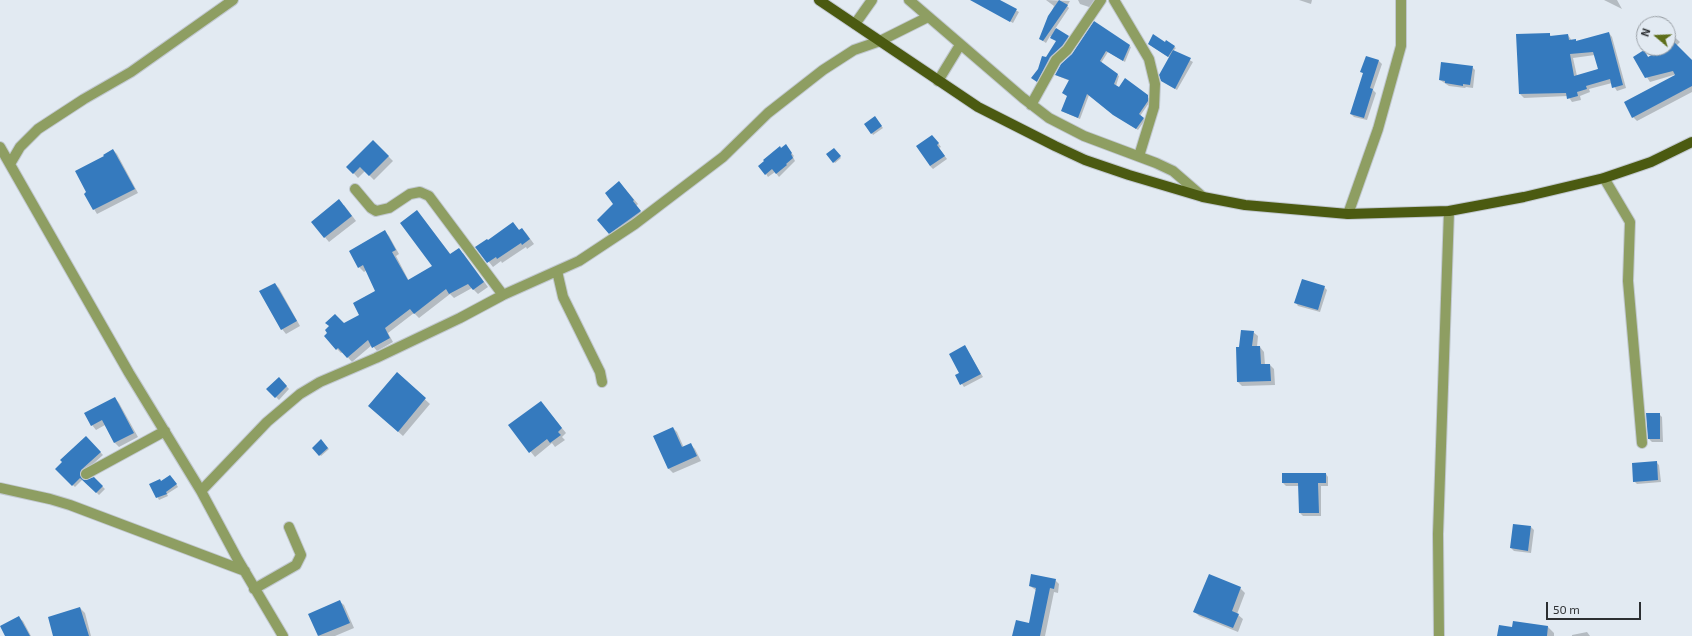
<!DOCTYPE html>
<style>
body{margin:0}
#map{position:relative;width:1692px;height:636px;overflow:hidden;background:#e2eaf2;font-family:"Exo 2",sans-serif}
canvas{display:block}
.north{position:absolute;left:1636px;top:16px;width:40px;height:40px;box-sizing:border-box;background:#e2eaf2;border:1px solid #999fa5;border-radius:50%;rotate:289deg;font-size:11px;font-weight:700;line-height:16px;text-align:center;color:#2c2f32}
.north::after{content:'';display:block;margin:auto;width:14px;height:18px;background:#5d6e1a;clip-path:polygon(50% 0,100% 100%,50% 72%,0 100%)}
.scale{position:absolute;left:1546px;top:602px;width:95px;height:18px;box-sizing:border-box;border:2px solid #2c2f32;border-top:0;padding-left:5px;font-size:12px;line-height:14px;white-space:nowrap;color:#2c2f32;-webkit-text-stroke:3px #e2eaf2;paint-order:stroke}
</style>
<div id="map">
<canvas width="1692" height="636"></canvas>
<div class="north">N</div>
<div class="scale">50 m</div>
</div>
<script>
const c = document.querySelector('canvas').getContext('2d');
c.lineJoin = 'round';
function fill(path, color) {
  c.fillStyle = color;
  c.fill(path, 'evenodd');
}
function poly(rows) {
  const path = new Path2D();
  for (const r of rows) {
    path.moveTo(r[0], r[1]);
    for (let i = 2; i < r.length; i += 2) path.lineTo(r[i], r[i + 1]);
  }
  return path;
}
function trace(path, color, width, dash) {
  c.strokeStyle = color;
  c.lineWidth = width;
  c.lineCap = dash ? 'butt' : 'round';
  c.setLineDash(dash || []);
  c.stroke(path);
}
const shadow = poly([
 [972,0,998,0,1019,12,1013,23],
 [1046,0,1070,1,1067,6,1069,8,1055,29,1070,39,1039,83,1035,80,1057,41,1050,36,1046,43,1040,39,1054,6],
 [1078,0,1098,0,1092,8,1080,4],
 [1299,0,1312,0,1311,4],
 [1604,0,1617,0,1622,9],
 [1668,31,1680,42,1676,46,1692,61,1692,92,1637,121,1633,117,1677,74,1650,82,1634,57,1644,51,1649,58,1668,48],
 [1609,33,1612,37,1626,88,1617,91,1612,83,1589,89,1590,92,1580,96,1581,100,1572,102,1568,96,1524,98,1520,94,1549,34,1552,37,1568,35,1572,41,1576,41,1577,42],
 [1595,55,1599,69,1577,76,1573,58],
 [1167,41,1176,48,1173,51,1193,62,1177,90,1162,81,1170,58,1150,45,1165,43],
 [1129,46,1131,47,1125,62,1108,52,1101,63,1119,76,1116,86,1149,98,1149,103,1140,116,1145,120,1138,130,1116,116,1089,95,1080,119,1064,112,1062,111,1068,96,1070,81,1058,76,1073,54],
 [1366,57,1379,61,1382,64,1373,90,1376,93,1367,120,1354,117,1351,114,1364,74,1362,72],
 [1472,67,1475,70,1473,88,1466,87,1465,88,1449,86,1440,80],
 [874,117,883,128,873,135,866,124],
 [935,139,941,147,939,148,947,159,933,169,930,166],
 [373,141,393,161,374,180,365,171,358,178,348,167],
 [781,149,788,149,794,156,793,157,795,161,779,177,775,172,768,177,766,174],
 [834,149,841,158,835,163,827,155],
 [113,150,117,154,138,193,97,214,85,194,105,157],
 [619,182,638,204,636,206,644,216,613,237,609,233],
 [344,205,356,221,329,242,312,222],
 [421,216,451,255,463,253,488,287,478,294,472,288,454,298,450,294,419,318,414,313,388,333,393,342,377,351,372,345,352,362,343,352,341,353,337,349,344,324,360,315,377,291,367,270,364,272,359,267,350,251,385,232,389,236,399,254,396,256,409,281,433,266],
 [513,223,519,230,521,229,526,233,534,244,527,249,526,247,502,263,501,261,493,267,477,247,488,242],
 [275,284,279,288,300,326,286,334,282,329],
 [1324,287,1327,290,1320,312,1298,306,1296,303],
 [1253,332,1258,336,1257,347,1260,347,1264,352,1265,365,1270,365,1274,369,1275,385,1242,386,1238,382],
 [965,346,983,377,964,387,956,375,961,373],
 [397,374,430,404,403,436,374,410],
 [279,378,289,389,279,400,268,389],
 [115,398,119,403,138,437,119,447,115,443,105,425,96,430,92,425],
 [545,407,566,433,562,437,565,440,555,447,552,443,535,457,509,425],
 [1647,414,1659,414,1662,417,1663,442,1652,442,1649,439],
 [673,428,677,432,684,448,691,445,695,449,701,461,673,473,669,469,654,436],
 [86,437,103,455,83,473,83,479,75,487,56,469],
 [321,441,329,449,321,456,313,448],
 [1656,462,1659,465,1661,482,1637,484,1634,481],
 [1326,474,1328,477,1328,486,1321,486,1321,516,1303,516,1300,513,1299,486,1286,486,1283,483],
 [94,478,105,489,99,495,85,481],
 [173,479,178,487,167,494,168,496,159,500,151,484],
 [1531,527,1534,530,1531,553,1514,551,1511,548],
 [1055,580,1059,584,1058,593,1054,592,1045,636,1013,636,1030,624,1037,591,1030,586],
 [1240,588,1245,593,1237,614,1243,619,1238,632,1199,616,1195,612],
 [339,601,344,605,354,628,335,636,319,636,310,614],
 [80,608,85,613,91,636,54,636],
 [18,617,23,621,31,636,6,636],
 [1548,627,1554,633,1554,636,1494,636,1498,636,1513,628],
 [1587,632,1590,636,1572,636,1572,635]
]);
const building = poly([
 [970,0,1000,0,1017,9,1010,22],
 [1059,0,1068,5,1043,41,1039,39,1048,16],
 [1094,21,1130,45,1123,61,1106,51,1100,61,1118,74,1114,84,1119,87,1125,78,1148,95,1148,101,1139,114,1144,118,1136,129,1113,115,1087,94,1078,118,1061,111,1067,96,1062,93,1069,80,1055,75,1061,64,1072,54],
 [1056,28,1069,36,1062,46,1050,57,1037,82,1031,78,1038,69,1042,56,1046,57,1056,41,1050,38],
 [1609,32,1623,85,1612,88,1610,79,1586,86,1587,89,1577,92,1578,96,1567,99,1566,93,1519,94,1516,34,1550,33,1550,36,1568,34,1569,40,1576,39,1576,41],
 [1593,52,1598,69,1574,76,1570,54],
 [1153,34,1165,42,1166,40,1175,46,1168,57,1148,44],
 [1668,36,1692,60,1692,86,1632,118,1624,102,1675,75,1673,71,1645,78,1633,57,1644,50,1648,57,1664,48,1668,48],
 [1173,50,1191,58,1175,89,1161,81,1159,75],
 [1366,56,1379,60,1370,88,1373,89,1364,118,1350,114,1363,73,1360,72],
 [1441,62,1473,66,1470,85,1463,84,1463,86,1445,83,1445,81,1439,80],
 [875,116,882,126,871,134,864,124],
 [932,135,939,143,937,145,945,156,930,166,916,146],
 [373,140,389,156,369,176,360,167,353,174,346,167],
 [786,144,792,153,791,154,793,158,786,164,787,165,776,174,772,169,765,175,758,166,764,161,763,160,780,146,781,148],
 [834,148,841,156,833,163,826,154],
 [113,149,135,189,93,210,84,194,86,192,75,171,104,156,103,155],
 [619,181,634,200,633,201,641,211,609,234,597,220,613,204,605,193],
 [339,199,352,216,324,238,311,222],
 [417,210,450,254,459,248,484,282,473,290,468,284,449,294,446,289,414,314,410,309,385,328,390,338,372,348,368,340,347,358,338,348,336,350,324,336,327,333,325,330,329,326,325,323,335,314,344,323,359,315,353,303,375,291,363,265,358,268,349,251,385,230,396,250,392,252,408,280,432,266,400,223],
 [513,222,519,230,522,228,530,239,522,245,521,243,497,259,496,257,487,263,475,247,487,239,488,240],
 [1302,279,1325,286,1318,310,1294,303],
 [275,283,297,321,281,330,259,291],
 [1241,330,1254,331,1252,346,1260,346,1261,364,1270,364,1271,381,1237,382,1236,347,1239,347],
 [965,345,981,374,960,385,955,375,959,373,949,354],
 [397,372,426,398,398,432,368,406],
 [279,377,287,386,275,398,266,389],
 [115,397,134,433,114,443,102,420,91,426,84,413],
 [541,401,562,428,558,432,561,435,550,443,547,439,529,453,508,425],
 [1646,413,1660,413,1660,439,1648,439],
 [673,427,682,447,691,443,697,456,668,469,653,436],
 [86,436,101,452,81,470,80,474,82,479,85,480,94,477,103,486,96,493,80,478,72,486,55,469,62,462,60,460],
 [321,439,328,448,319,456,312,448],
 [1657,461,1658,480,1633,482,1632,463],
 [1282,473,1326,473,1326,483,1318,483,1319,513,1299,513,1298,483,1282,483],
 [170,475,177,484,166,492,167,494,156,498,149,484,160,479,161,481],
 [1513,524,1531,526,1528,551,1510,548],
 [1031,574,1056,579,1054,589,1050,588,1040,636,1012,636,1016,620,1029,623,1036,588,1029,586],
 [1209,574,1241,587,1232,611,1239,614,1233,628,1193,612],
 [340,600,350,623,318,636,308,614],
 [80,607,89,636,53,636,48,617],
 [19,616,30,636,5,636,0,626],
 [1513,621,1548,626,1547,636,1497,636,1499,625,1512,627]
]);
const minor = poly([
 [909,0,1023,98,1049,118,1084,136,1156,163,1173,171,1203,197],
 [1114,0,1149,59,1155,84,1154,107,1139,156],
 [855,24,872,0],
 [938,81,960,45],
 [1031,105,1056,60,1067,50,1101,0],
 [0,147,129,373,201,491,238,560,283,636],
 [10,164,20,147,38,129,84,99,131,72,233,0],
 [1604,178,1630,222,1628,281,1642,443],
 [355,189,371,208,376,211,389,208,410,194,420,192,429,196,503,295],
 [1348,214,1378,129,1401,46,1401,0],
 [557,271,563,297,600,372,602,382],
 [86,474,165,431],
 [0,488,50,499,70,505,245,571],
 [201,491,267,422,300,394,320,382,376,358,460,318,503,295,579,261,635,224,723,157,768,113,823,70,854,50,880,41,928,17],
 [254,589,296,565,301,555,289,527],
 [1439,636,1438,534,1449,211]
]);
const major = poly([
 [819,0,978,107,1055,146,1085,160,1129,175,1203,197,1245,205,1348,214,1449,211,1524,197,1604,178,1651,162,1692,142]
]);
fill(shadow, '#0003');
fill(building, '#357abe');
trace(minor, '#c1c8cf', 12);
trace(major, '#c1c8cf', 12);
trace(minor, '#8e9e62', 10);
trace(major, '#4b5a11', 10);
</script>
